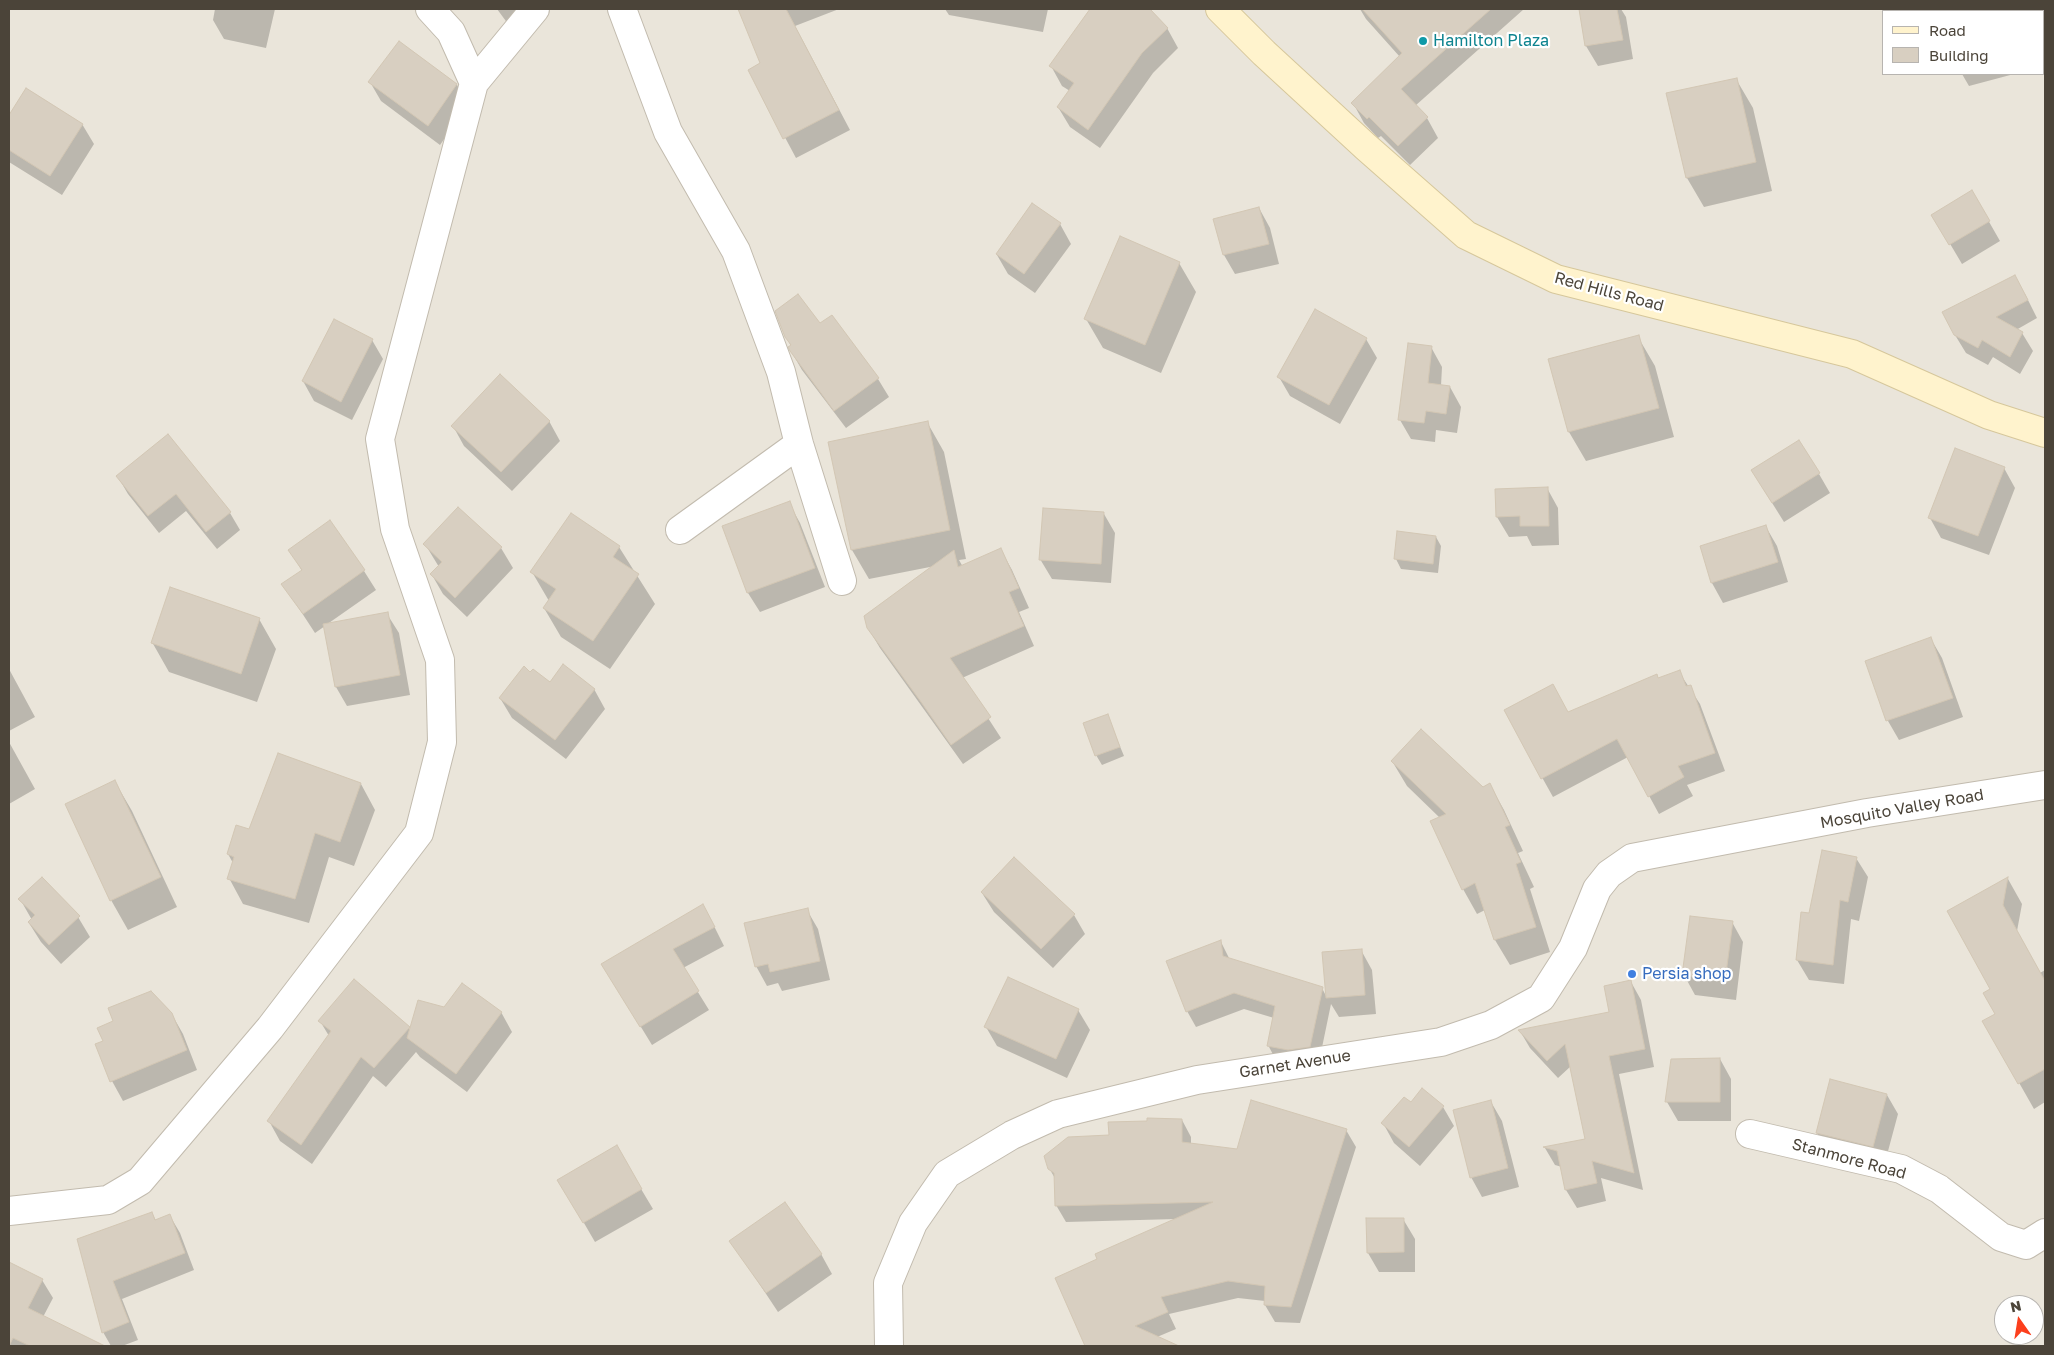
<!DOCTYPE html>
<style>
body{margin:0}
#map{position:relative;width:2054px;height:1355px;overflow:hidden;background:#f6f3ec;font-family:"Golos Text",sans-serif}
canvas{display:block}
.frame{position:absolute;inset:0;border:10px solid #4b4439;pointer-events:none}
.legend{position:absolute;left:1882px;top:10px;width:162px;height:65px;box-sizing:border-box;background:#fff;border:1px solid #b7b4b0;margin:0;padding:6px 9px;list-style:none;font-size:15px;color:#4b4439}
.legend li{display:flex;align-items:center;gap:10px;height:25px}
.legend b{width:25px;border:1px solid #b7b4b0}
.north{position:absolute;left:1994px;top:1295px;width:50px;height:50px;box-sizing:border-box;background:#fff;border:1px solid #b7b4b0;border-radius:50%;rotate:347deg;font-size:14px;font-weight:700;line-height:20px;text-align:center;color:#4b4439}
.north::after{content:'';display:block;margin:auto;width:18px;height:22px;background:#fc3f1d;clip-path:polygon(50% 0,100% 100%,50% 72%,0 100%)}
</style>
<div id="map">
<canvas width="2054" height="1355"></canvas>
<div class="frame"></div>
<ul class="legend">
<li><b style="height:6px;background:#fff3cd"></b>Road</li>
<li><b style="height:14px;background:#d8cfc1"></b>Building</li>
</ul>
<div class="north">N</div>
</div>
<script>
const c = document.querySelector('canvas').getContext('2d');
c.lineJoin = 'round';
function fill(path, color) {
  c.fillStyle = color;
  c.fill(path, 'evenodd');
}
function poly(rows) {
  const path = new Path2D();
  for (const r of rows) {
    path.moveTo(r[0], r[1]);
    for (let i = 2; i < r.length; i += 2) path.lineTo(r[i], r[i + 1]);
  }
  return path;
}
function trace(path, color, width, dash) {
  c.strokeStyle = color;
  c.lineWidth = width;
  c.lineCap = dash ? 'butt' : 'round';
  c.setLineDash(dash || []);
  c.stroke(path);
}
function drawText(font, color, halo, rows, align = 'center') {
  c.font = font + ' "Golos Text",sans-serif';
  c.lineWidth = 4.5;
  c.setLineDash([]);
  c.textBaseline = 'middle';
  c.strokeStyle = halo;
  c.fillStyle = color;
  for (const [text, x, y, turn = 0] of rows) {
    c.save();
    c.translate(x, y);
    c.rotate((+turn || 0) * Math.PI / 180);
    c.textAlign = isNaN(turn) ? turn : align;
    if (halo) c.strokeText(text, 0, 0);
    c.fillText(text, 0, 0);
    c.restore();
  }
}
const residential = poly([
 [9,9,2045,9,2045,1346,9,1346],
 [1883,11,2043,11,2043,74,1883,74],
 [2004,1305,2034,1305,2034,1335,2004,1335]
]);
const shadow = poly([
 [215,9,275,9,266,48,224,39,213,20],
 [497,9,546,9,514,32],
 [739,9,839,9,795,26,850,130,796,158,749,70,762,64],
 [945,9,1048,9,1043,32,949,15],
 [1095,9,1148,9,1167,28,1178,48,1153,73,1100,148,1070,127,1058,107,1070,91,1062,86,1051,66,1084,20],
 [1360,9,1524,9,1415,106,1427,118,1438,138,1410,165,1381,136,1378,138,1364,123,1353,103,1400,57,1366,19],
 [1580,9,1621,9,1626,17,1633,59,1598,66,1586,46],
 [1939,9,2005,9,2006,11,1939,11],
 [399,42,457,85,468,105,440,145,381,101,370,82],
 [1962,74,2014,74,1969,86],
 [1736,79,1753,108,1772,191,1704,207,1687,178],
 [27,89,82,124,94,144,62,195,9,162,9,118],
 [1972,192,2000,241,1962,264,1933,215],
 [1259,208,1270,228,1279,264,1235,274,1224,255],
 [1060,224,1071,244,1035,293,1008,274,997,255],
 [1179,263,1196,292,1161,373,1103,348,1086,319],
 [2025,294,2037,318,2016,330,2022,333,2033,351,2020,374,1993,357,1988,365,1966,353,1955,335],
 [820,325,878,379,889,397,846,428,802,370,791,351,791,346,786,336],
 [1638,337,1655,366,1674,437,1586,461,1569,432,1550,360],
 [1366,339,1377,358,1340,424,1290,396,1279,377],
 [372,340,383,359,352,420,314,401,303,381],
 [1431,347,1442,367,1441,386,1450,387,1461,407,1457,433,1436,430,1435,442,1411,439,1400,420],
 [549,421,560,441,512,491,464,446,453,426],
 [927,422,944,452,966,559,959,560,963,567,1001,550,1012,570,1029,608,1019,612,1034,646,962,678,1001,738,963,764,880,648,868,628,935,566,869,579,852,550,830,443],
 [168,436,230,513,240,530,217,549,186,511,159,533,128,494,118,477],
 [2004,468,2015,488,1989,555,1941,538,1930,518],
 [1819,474,1830,493,1784,522,1764,490],
 [1547,488,1558,508,1559,545,1532,546,1527,536,1509,537,1497,517],
 [789,503,800,523,825,587,760,612,748,593,724,527],
 [458,508,501,548,513,568,467,617,443,594,432,575,439,567,425,544],
 [1104,514,1115,533,1111,583,1052,579,1040,559],
 [330,522,364,571,376,590,326,625,387,614,399,633,410,695,347,706,336,687,325,626,315,633,283,584,302,571,290,550],
 [1766,527,1777,546,1788,582,1723,603,1712,583,1701,547],
 [1436,537,1441,546,1438,573,1401,569,1396,559],
 [619,547,655,604,610,669,561,637,544,608,549,601,532,572],
 [259,619,276,649,257,702,169,672,152,642],
 [1931,639,1942,658,1963,717,1899,740,1888,721,1866,662],
 [9,669,35,717,9,731],
 [1679,672,1700,704,1725,771,1687,785,1693,796,1659,814,1628,757,1553,797,1505,711,1568,714],
 [531,674,550,684,594,689,605,709,566,759,512,718,500,698],
 [1107,715,1124,756,1102,765,1096,755],
 [9,742,35,789,9,804],
 [279,755,361,784,375,810,354,866,329,857,309,923,243,904,229,878,233,863,228,854,250,831],
 [1392,761,1483,788,1490,785,1504,810,1523,851,1518,853,1534,887,1530,889,1550,952,1510,965,1495,940,1485,910,1477,914,1463,889,1440,818,1407,786],
 [115,782,132,811,177,907,128,930,111,900],
 [1856,858,1868,877,1859,921,1851,919,1844,984,1809,980,1797,960,1810,914],
 [2008,879,2022,904,2017,931,2040,973,2045,970,2045,1102,2034,1109,1984,1021,1997,1015,1992,989,1948,912],
 [982,893,1074,915,1085,934,1053,968,994,912],
 [20,899,78,917,90,937,61,964,41,942,29,923,32,920],
 [807,910,818,929,830,980,782,991,778,983,767,986,756,966],
 [1732,922,1743,942,1736,1000,1695,995,1684,975],
 [713,924,724,946,683,968,709,1010,652,1045,614,983],
 [1221,942,1230,960,1322,988,1327,998,1361,950,1372,970,1376,1014,1339,1017,1331,1004,1319,1062,1277,1062,1268,1045,1274,1018,1244,1009,1196,1027,1187,1011],
 [1631,982,1641,1000,1654,1067,1619,1074,1643,1190,1601,1178,1606,1201,1577,1208,1566,1190,1562,1167,1555,1165,1545,1148,1586,1140,1571,1066,1558,1078,1530,1048,1520,1031,1610,1013],
 [445,1008,501,1012,512,1032,467,1092,420,1057,416,1052,386,1087,373,1076,312,1164,280,1141,269,1121,329,1036,320,1021,409,1028,410,1030],
 [1078,1010,1090,1030,1067,1078,997,1046,986,1027],
 [171,1013,183,1034,197,1070,123,1101,112,1081],
 [1720,1059,1731,1079,1731,1121,1678,1121,1667,1102],
 [1887,1095,1898,1114,1884,1166,1828,1153,1817,1133],
 [1491,1102,1502,1121,1519,1187,1482,1197,1471,1177],
 [1411,1104,1443,1107,1454,1126,1420,1166,1394,1143,1383,1123],
 [1182,1120,1191,1137,1191,1145,1238,1151,1346,1130,1356,1147,1300,1323,1275,1322,1265,1305,1265,1301,1238,1298,1169,1314,1176,1329,1157,1337,1176,1346,1088,1346,1080,1332,1099,1259,1176,1219,1066,1222,1056,1205,1056,1180,1049,1168,1110,1136],
 [616,1147,653,1209,595,1242,559,1180],
 [152,1213,156,1221,170,1216,180,1233,194,1270,122,1299,138,1340,122,1346,111,1346,103,1332,78,1240],
 [1403,1219,1415,1239,1415,1272,1379,1272,1368,1253],
 [731,1241,821,1254,832,1274,778,1312],
 [17,1268,42,1280,53,1298,43,1317,89,1339,93,1346,9,1346,9,1283]
]);
const building = poly([
 [738,9,786,9,839,110,783,139,748,70,760,63,738,9],
 [1090,9,1150,9,1168,28,1142,53,1088,130,1057,107,1074,83,1049,66,1090,9],
 [1362,9,1491,9,1401,89,1428,117,1398,146,1369,117,1367,119,1351,103,1402,53,1362,9],
 [1579,9,1617,9,1623,40,1585,46,1579,9],
 [399,41,457,84,428,126,368,82,399,41],
 [1737,78,1756,162,1686,178,1666,93,1737,78],
 [26,88,83,124,50,176,9,150,9,115,26,88],
 [1972,190,1990,221,1949,245,1931,215,1972,190],
 [1032,203,1061,223,1024,274,996,254,1032,203],
 [1259,207,1269,244,1223,255,1213,219,1259,207],
 [1120,236,1180,262,1145,345,1084,319,1120,236],
 [2015,275,2028,300,1996,317,2023,332,2010,357,1982,340,1978,348,1954,335,1942,312,2015,275],
 [798,294,820,323,832,315,879,378,834,411,790,351,788,347,791,345,785,337,775,311,798,294],
 [1315,309,1367,338,1329,405,1277,377,1315,309],
 [334,319,373,339,341,402,302,381,334,319],
 [1639,335,1659,408,1568,432,1548,359,1639,335],
 [1408,343,1432,346,1428,383,1450,386,1446,414,1426,411,1424,423,1398,420,1408,343],
 [500,374,550,421,501,472,451,426,500,374],
 [928,421,950,530,851,550,828,442,928,421],
 [168,434,231,512,206,532,176,494,148,516,116,476,168,434],
 [1799,440,1820,473,1772,503,1751,470,1799,440],
 [1955,448,2005,467,1978,536,1928,518,1955,448],
 [1548,487,1549,526,1520,526,1520,516,1496,517,1495,489,1548,487],
 [790,501,815,568,747,593,722,526,790,501],
 [458,507,502,547,455,598,430,574,442,562,423,544,458,507],
 [1043,508,1104,512,1101,564,1039,560,1043,508],
 [571,513,620,546,613,557,639,574,593,641,543,608,556,589,530,572,571,513],
 [330,520,365,570,303,614,281,584,302,570,288,550,330,520],
 [1766,525,1778,562,1711,583,1700,546,1766,525],
 [1397,531,1436,536,1433,564,1394,559,1397,531],
 [1001,548,1019,588,1009,592,1024,626,950,658,991,717,951,745,921,702,867,628,864,616,954,550,958,567,1001,548],
 [170,587,260,618,241,674,151,643,170,587],
 [388,612,400,675,335,687,323,624,388,612],
 [1931,637,1953,698,1886,721,1865,661,1931,637],
 [563,664,595,689,555,740,499,698,524,666,530,672,533,669,550,682,563,664],
 [1680,670,1686,686,1691,685,1715,753,1678,766,1684,777,1648,797,1617,739,1541,779,1504,710,1553,684,1568,712,1657,674,1658,678,1680,670],
 [1108,714,1120,747,1095,756,1083,723,1108,714],
 [1421,729,1483,787,1490,783,1510,825,1505,827,1521,862,1516,864,1536,927,1494,940,1475,883,1462,890,1430,821,1446,814,1391,761,1421,729],
 [278,753,361,783,340,842,315,833,295,899,227,879,234,857,227,854,236,825,249,829,278,753],
 [115,780,161,877,110,901,65,804,115,780],
 [1822,850,1857,857,1848,902,1840,900,1833,965,1796,960,1801,912,1809,913,1822,850],
 [1014,857,1075,914,1041,949,981,892,1014,857],
 [42,877,80,916,49,945,28,922,35,915,18,899,42,877],
 [2008,877,2003,905,2045,981,2045,1069,2018,1084,1982,1021,1995,1014,1983,993,1990,989,1947,911,2008,877],
 [703,904,715,927,673,949,699,991,640,1027,601,964,703,904],
 [808,908,820,961,770,972,768,964,755,967,744,923,808,908],
 [1690,916,1733,921,1725,981,1682,975,1690,916],
 [1221,940,1223,956,1323,987,1310,1047,1288,1050,1267,1046,1275,1006,1234,993,1186,1012,1166,961,1221,940],
 [1362,949,1365,995,1326,998,1322,952,1362,949],
 [1008,977,1079,1009,1056,1059,984,1027,1008,977],
 [354,979,410,1027,374,1068,361,1057,301,1145,267,1121,331,1031,318,1021,354,979],
 [1631,980,1645,1049,1609,1056,1634,1173,1592,1161,1597,1183,1565,1190,1557,1151,1543,1147,1585,1139,1565,1044,1547,1061,1518,1030,1609,1012,1604,986,1631,980],
 [462,983,502,1012,456,1074,407,1038,418,1000,444,1007,462,983],
 [151,991,172,1013,187,1050,110,1082,95,1044,103,1041,97,1028,113,1021,108,1008,151,991],
 [1720,1058,1720,1102,1665,1102,1671,1059,1720,1058],
 [1830,1079,1887,1094,1873,1147,1816,1133,1830,1079],
 [1422,1088,1444,1106,1409,1147,1381,1123,1404,1097,1411,1102,1422,1088],
 [1251,1100,1347,1129,1291,1307,1264,1305,1265,1286,1228,1281,1161,1297,1168,1312,1135,1326,1179,1346,1085,1346,1055,1278,1097,1259,1095,1254,1213,1202,1055,1206,1054,1173,1048,1169,1044,1156,1068,1137,1109,1135,1108,1122,1147,1121,1147,1118,1182,1119,1182,1142,1237,1149,1251,1100],
 [1491,1100,1508,1168,1470,1178,1453,1110,1491,1100],
 [617,1145,642,1189,583,1223,557,1180,617,1145],
 [785,1202,822,1254,766,1293,729,1241,785,1202],
 [152,1212,155,1220,170,1214,185,1253,113,1281,129,1322,102,1333,77,1239,152,1212],
 [1366,1218,1404,1218,1404,1252,1367,1253,1366,1218],
 [9,1262,43,1279,28,1308,105,1346,30,1346,13,1338,9,1346,9,1262]
]);
const minor = poly([
 [430,9,451,32,474,83],
 [622,9,668,132,736,251,781,372,799,444,842,581],
 [680,530,799,444],
 [1750,1134,1901,1169,1939,1189,2001,1237,2026,1245,2045,1233],
 [9,1211,108,1200,140,1181,270,1028,419,833,442,742,440,660,395,529,380,439,474,83,535,9],
 [889,1346,888,1283,913,1223,947,1174,1012,1135,1058,1114,1197,1080,1441,1042,1491,1025,1541,998,1573,948,1597,889,1609,874,1632,858,1867,813,2045,785]
]);
const secondary = poly([
 [1220,9,1264,53,1366,147,1466,235,1556,279,1852,354,1989,415,2045,433]
]);
const markers = [
 [1423,41,5,"#0f9aa8"],
 [1632,974,5,"#3f7fe0"]
];
const cultureNames = [
 ["Hamilton Plaza",1433,41]
];
const streetNames = [
 ["Red Hills Road",1609,292,15],
 ["Mosquito Valley Road",1902,809,-10],
 ["Garnet Avenue",1295,1064,-9],
 ["Stanmore Road",1849,1159,15]
];
const shopNames = [
 ["Persia shop",1642,974]
];
fill(residential, '#eae5da');
fill(shadow, '#0003');
fill(building, '#d8cfc1');
trace(building, '#d3c7b4', 1);
trace(minor, '#c2bbae', 30);
trace(secondary, '#d6c79b', 30);
trace(minor, '#fff', 28);
trace(secondary, '#fff3cd', 28);
for (const [x, y, r, color] of markers) {
  const dot = new Path2D();
  dot.arc(x, y, r, 0, 2 * Math.PI);
  c.fillStyle = color;
  c.fill(dot);
  trace(dot, '#fff', 2);
}
drawText('16px', '#0d838f', '#fff', cultureNames, 'left');
drawText('16px', '#4b4439', '#fff', streetNames);
drawText('16px', '#366cbe', '#fff', shopNames, 'left');
</script>
